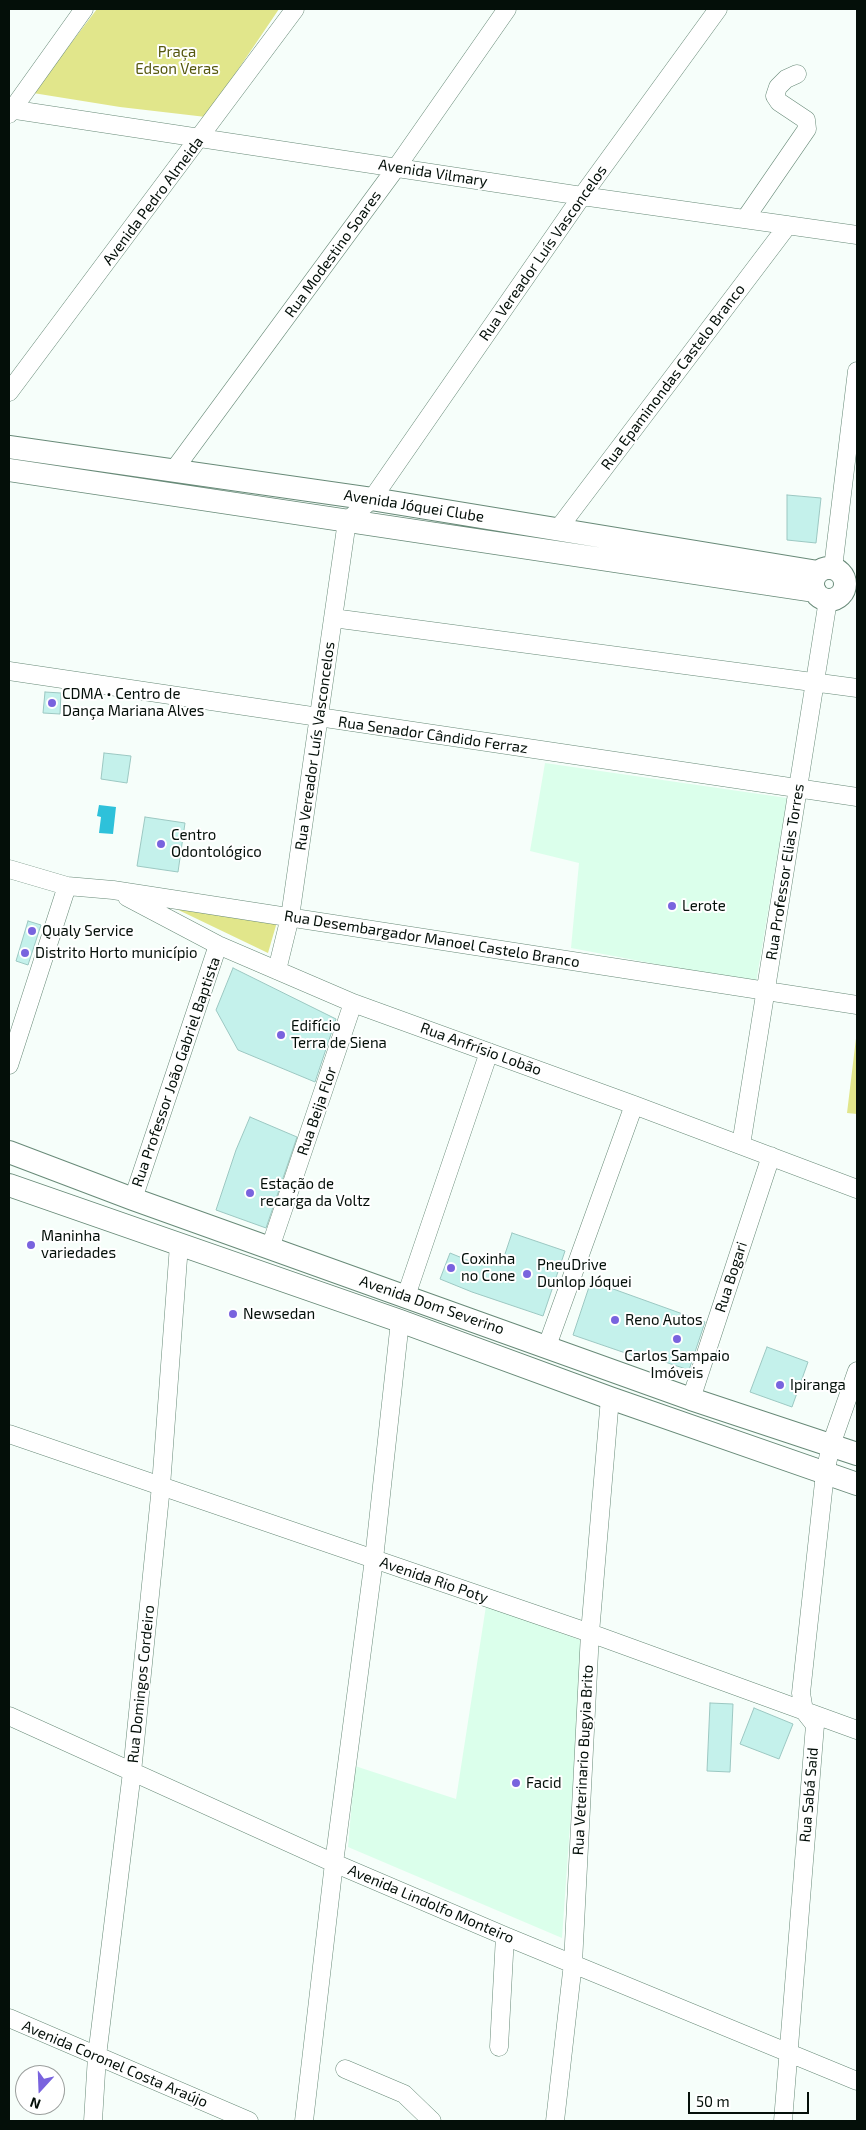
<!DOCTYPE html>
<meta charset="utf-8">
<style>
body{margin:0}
#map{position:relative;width:866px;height:2130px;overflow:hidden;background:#f6fefa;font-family:"Exo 2",sans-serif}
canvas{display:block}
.frame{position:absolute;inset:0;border:10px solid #040f09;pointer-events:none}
.north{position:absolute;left:15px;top:2065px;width:50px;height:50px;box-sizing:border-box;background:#fff;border:1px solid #9b9f9d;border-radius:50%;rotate:200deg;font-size:14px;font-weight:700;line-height:20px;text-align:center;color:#040f09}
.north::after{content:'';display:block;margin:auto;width:18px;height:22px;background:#7963de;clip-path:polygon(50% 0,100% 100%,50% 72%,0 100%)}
.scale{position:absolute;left:688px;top:2092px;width:121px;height:22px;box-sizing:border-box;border:2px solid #040f09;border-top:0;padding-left:6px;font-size:15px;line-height:18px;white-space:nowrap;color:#040f09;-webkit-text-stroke:4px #fff;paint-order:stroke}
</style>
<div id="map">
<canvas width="866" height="2130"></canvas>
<div class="frame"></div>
<div class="north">N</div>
<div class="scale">50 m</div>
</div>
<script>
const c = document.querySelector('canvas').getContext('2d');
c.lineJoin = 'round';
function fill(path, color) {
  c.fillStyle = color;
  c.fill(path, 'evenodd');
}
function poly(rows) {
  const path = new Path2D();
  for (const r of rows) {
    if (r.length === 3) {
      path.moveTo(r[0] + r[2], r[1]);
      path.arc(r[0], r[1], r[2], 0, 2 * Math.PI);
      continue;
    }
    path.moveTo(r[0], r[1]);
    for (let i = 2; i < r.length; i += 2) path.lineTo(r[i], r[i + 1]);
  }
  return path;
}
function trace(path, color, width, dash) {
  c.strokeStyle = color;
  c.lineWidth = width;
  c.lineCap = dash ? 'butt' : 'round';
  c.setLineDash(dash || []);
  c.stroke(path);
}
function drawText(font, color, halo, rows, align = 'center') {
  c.font = font + ' "Exo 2",sans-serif';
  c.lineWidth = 4;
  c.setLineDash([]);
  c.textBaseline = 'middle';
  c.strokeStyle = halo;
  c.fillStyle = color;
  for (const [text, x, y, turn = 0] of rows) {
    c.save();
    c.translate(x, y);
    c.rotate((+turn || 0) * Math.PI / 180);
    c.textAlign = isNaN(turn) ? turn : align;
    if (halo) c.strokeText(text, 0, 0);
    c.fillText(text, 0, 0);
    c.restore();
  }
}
const built = poly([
 [545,763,787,798,756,983,571,948,579,863,530,851],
 [486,1606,583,1641,562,1938,348,1847,355,1766,456,1799]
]);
const green = poly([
 [97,9,279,9,206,117,120,107,33,93],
 [168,905,277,922,268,953],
 [857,1030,857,1114,847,1113]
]);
const water = poly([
 [99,805,116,807,113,834,99,833,101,817,97,816]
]);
const building = poly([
 [787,495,821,498,816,543,787,540,787,495],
 [45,692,61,693,60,714,43,713,45,692],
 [104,753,131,756,127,783,101,779,104,753],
 [145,817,185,823,178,872,137,866,145,817],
 [28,921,41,925,28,965,16,961,28,921],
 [233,968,336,1019,315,1082,238,1050,216,1010,233,968],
 [250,1117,297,1137,266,1228,216,1210,236,1150,250,1117],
 [512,1233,565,1251,543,1316,472,1292,440,1279,450,1253,472,1262,475,1256,501,1266,512,1233],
 [591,1281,705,1322,689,1370,641,1354,640,1358,573,1335,591,1281],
 [767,1347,808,1362,792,1407,750,1392,767,1347],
 [710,1703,733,1704,730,1772,707,1771,710,1703],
 [754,1708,793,1724,779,1759,740,1744,754,1708]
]);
const minor = poly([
 [9,109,582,196,857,235],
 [9,114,84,9],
 [745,219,807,129,806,120,779,102,775,96,778,87,786,79,797,74],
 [9,392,295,9],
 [173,471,396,168,507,9],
 [558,529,788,225],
 [833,568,857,371],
 [333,618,857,688],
 [9,671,857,797],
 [9,869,67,886,113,890,857,1005],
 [127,897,218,945,353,1003,634,1105,857,1189],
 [277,970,290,917,347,521,372,499,582,196,718,9],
 [9,1065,67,886],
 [741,1145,828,600],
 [133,1199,218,945],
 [270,1248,353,1003],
 [406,1296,489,1052],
 [547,1346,634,1105],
 [691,1399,771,1156],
 [9,1434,590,1633,857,1730],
 [9,1716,334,1863,505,1936,857,2081],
 [9,2018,249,2121],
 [499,2047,505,1936],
 [345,2069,404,2094,432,2121],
 [93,2121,97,2056,132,1772,161,1486,179,1245],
 [304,2121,334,1863,374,1559,400,1321],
 [555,2121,573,1963,590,1633,610,1398],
 [783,2121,815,1725,804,1711,801,1693,825,1473,831,1445,857,1371]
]);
const major = poly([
 [9,447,372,499,818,572],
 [9,470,815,591],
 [829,584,16],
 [9,1152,133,1199,691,1399,857,1454],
 [9,1185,400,1321,610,1398,857,1484]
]);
const markers = [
 [52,703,5,"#7963de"],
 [161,844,5,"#7963de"],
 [672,906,5,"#7963de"],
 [32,931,5,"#7963de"],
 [25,953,5,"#7963de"],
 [281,1035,5,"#7963de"],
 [250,1193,5,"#7963de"],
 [31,1245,5,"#7963de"],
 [451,1268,5,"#7963de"],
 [527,1274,5,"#7963de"],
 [233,1314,5,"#7963de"],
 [615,1320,5,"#7963de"],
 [677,1339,5,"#7963de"],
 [780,1385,5,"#7963de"],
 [516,1783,5,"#7963de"]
];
const parkNames = [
 ["Praça",177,52],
 ["Edson Veras",177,69]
];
const streetNames = [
 ["Avenida Vilmary",433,173,9],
 ["Avenida Pedro Almeida",153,201,-53],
 ["Rua Vereador Luís Vasconcelos",543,253,-55],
 ["Rua Modestino Soares",333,254,-54],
 ["Rua Epaminondas Castelo Branco",673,377,-53],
 ["Avenida Jóquei Clube",414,506,9],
 ["Rua Senador Cândido Ferraz",433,735,8],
 ["Rua Vereador Luís Vasconcelos",315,746,-82],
 ["Rua Professor Elias Torres",785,872,-81],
 ["Rua Desembargador Manoel Castelo Branco",432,939,9],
 ["Rua Anfrísio Lobão",481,1049,20],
 ["Rua Professor João Gabriel Baptista",176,1072,-71],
 ["Rua Beija Flor",317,1111,-71],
 ["Rua Bogari",731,1277,-72],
 ["Avenida Dom Severino",432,1305,19],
 ["Avenida Rio Poty",434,1580,19],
 ["Rua Domingos Cordeiro",141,1684,-84],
 ["Rua Veterinario Bugyia Brito",583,1760,-87],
 ["Rua Sabá Said",809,1795,-85],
 ["Avenida Lindolfo Monteiro",431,1904,23],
 ["Avenida Coronel Costa Araújo",115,2064,23]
];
const poiNames = [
 ["CDMA • Centro de",62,694],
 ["Dança Mariana Alves",62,711],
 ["Centro",171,835],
 ["Odontológico",171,852],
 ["Lerote",682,906],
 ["Qualy Service",42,931],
 ["Distrito Horto município",35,953],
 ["Edifício",291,1026],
 ["Terra de Siena",291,1043],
 ["Estação de",260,1184],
 ["recarga da Voltz",260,1201],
 ["Maninha",41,1236],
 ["variedades",41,1253],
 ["Coxinha",461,1259],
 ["no Cone",461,1276],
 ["PneuDrive",537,1265],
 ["Dunlop Jóquei",537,1282],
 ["Newsedan",243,1314],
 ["Reno Autos",625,1320],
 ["Carlos Sampaio",677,1356,"center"],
 ["Imóveis",677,1373,"center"],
 ["Ipiranga",790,1385],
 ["Facid",526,1783]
];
fill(built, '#dbffeb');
fill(green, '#e1e68b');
fill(water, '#2ec1da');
fill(building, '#c4f1eb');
trace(building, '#9cc8c2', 1);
trace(minor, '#688a78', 19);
trace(major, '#688a78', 24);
trace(minor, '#fff', 18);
trace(major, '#fff', 22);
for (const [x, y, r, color] of markers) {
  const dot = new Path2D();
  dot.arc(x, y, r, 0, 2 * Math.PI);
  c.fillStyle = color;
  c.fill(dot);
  trace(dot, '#fff', 2);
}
drawText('15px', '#56580f', '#fff', parkNames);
drawText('15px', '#040f09', '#fff', streetNames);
drawText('15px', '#040f09', '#fff', poiNames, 'left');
</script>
